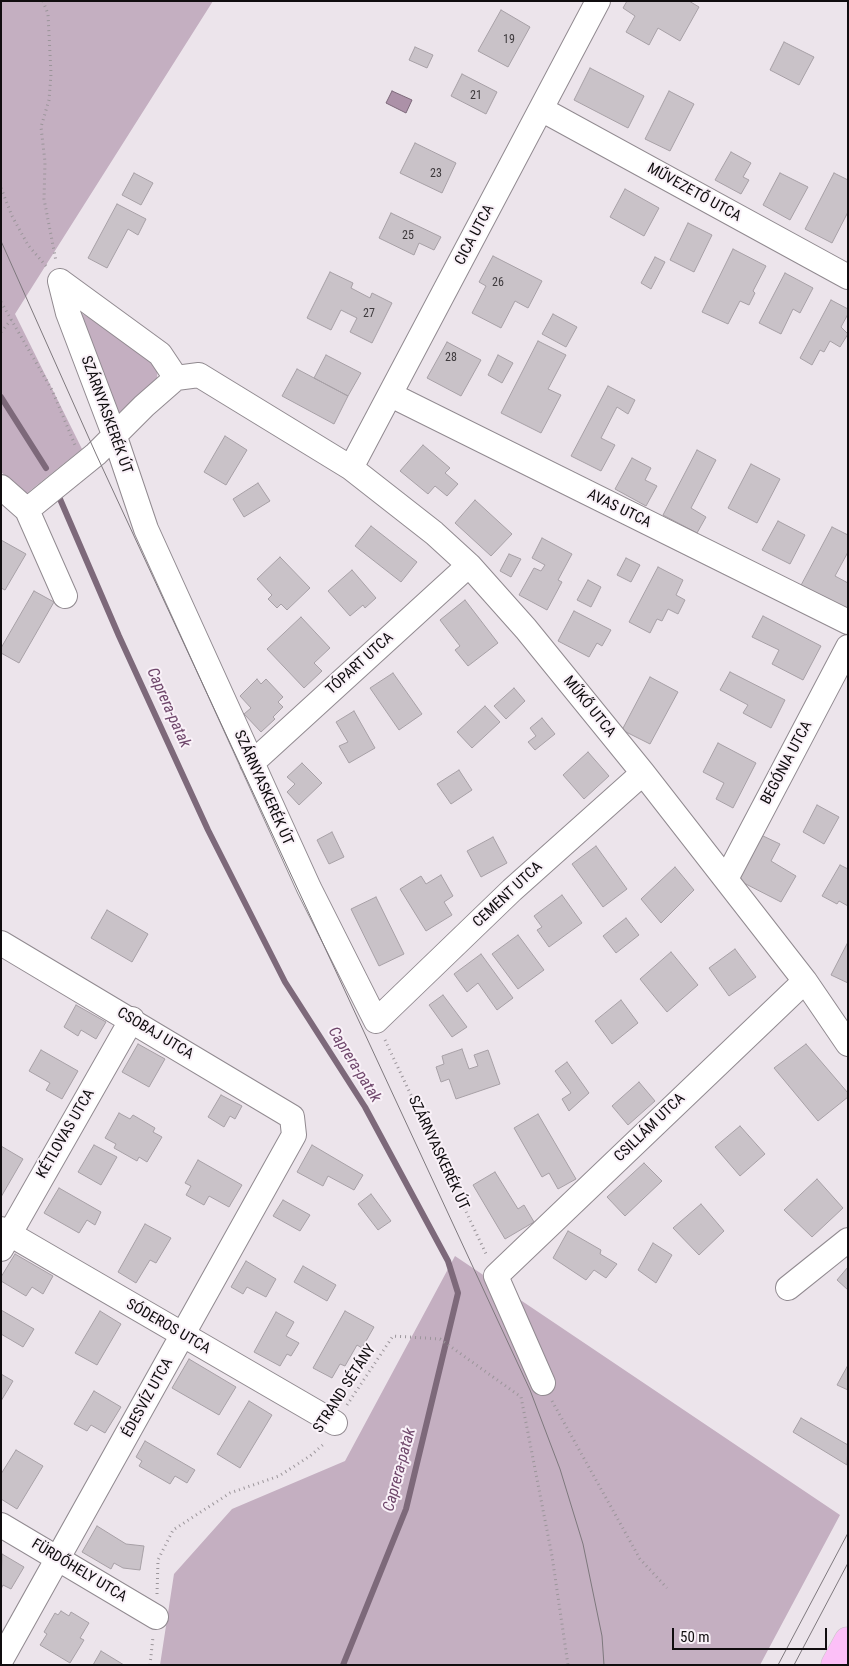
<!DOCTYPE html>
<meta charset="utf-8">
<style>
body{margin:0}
#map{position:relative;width:849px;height:1666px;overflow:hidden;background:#ece4eb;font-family:"Roboto Condensed",sans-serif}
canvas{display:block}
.frame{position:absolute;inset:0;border:2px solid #100d0f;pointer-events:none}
.scale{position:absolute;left:672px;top:1628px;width:155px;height:22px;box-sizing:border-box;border:2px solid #100d0f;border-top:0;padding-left:6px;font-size:15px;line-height:18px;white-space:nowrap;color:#100d0f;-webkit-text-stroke:4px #f9f1f8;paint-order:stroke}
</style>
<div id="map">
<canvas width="849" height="1666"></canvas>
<div class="frame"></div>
<div class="scale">50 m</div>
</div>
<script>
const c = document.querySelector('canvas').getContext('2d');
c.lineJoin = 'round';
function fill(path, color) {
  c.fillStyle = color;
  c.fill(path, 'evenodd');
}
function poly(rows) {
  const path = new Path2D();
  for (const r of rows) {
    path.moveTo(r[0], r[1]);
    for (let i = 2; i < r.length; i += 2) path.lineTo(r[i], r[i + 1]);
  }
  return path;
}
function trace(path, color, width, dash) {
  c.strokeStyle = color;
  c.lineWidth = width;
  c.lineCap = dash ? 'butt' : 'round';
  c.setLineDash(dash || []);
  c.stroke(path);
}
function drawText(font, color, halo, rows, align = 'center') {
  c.font = font + ' "Roboto Condensed",sans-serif';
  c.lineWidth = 4;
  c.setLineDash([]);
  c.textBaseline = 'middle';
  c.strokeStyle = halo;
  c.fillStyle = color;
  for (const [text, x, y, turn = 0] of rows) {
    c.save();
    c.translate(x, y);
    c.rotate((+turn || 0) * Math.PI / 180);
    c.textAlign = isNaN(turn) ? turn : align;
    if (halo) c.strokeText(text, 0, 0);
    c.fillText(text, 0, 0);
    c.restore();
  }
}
const green = poly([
 [1,1,213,1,15,314,82,449,26,494,1,472],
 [78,311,158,360,157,379,114,417],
 [455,1256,840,1515,760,1665,160,1665,174,1574,232,1509,345,1461]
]);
const water = poly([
 [392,91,412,100,406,113,386,103,392,91]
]);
const stream = poly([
 [1,397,46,468],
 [60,499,119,636,208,830,285,982,365,1107,448,1261,458,1293,406,1509,343,1665]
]);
const building = poly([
 [627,1,689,1,699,7,680,41,658,28,649,45,626,32,635,16,623,8,627,1],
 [501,10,530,27,508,67,478,51,501,10],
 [784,42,814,57,799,85,770,70,784,42],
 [415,47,433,55,427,68,409,60,415,47],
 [590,68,644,96,628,128,574,100,590,68],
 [462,74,497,92,486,114,451,96,462,74],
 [669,91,694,104,670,151,645,139,669,91],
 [415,143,456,163,442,193,400,173,415,143],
 [731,152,751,163,743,177,749,180,741,194,715,180,731,152],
 [134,173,153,183,141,205,122,195,134,173],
 [780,173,808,187,790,220,763,205,780,173],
 [834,173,848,180,848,212,832,243,805,229,834,173],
 [625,189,659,208,644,236,610,217,625,189],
 [117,204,146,219,138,235,128,229,107,268,88,258,117,204],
 [391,213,441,237,434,250,419,243,414,255,379,238,391,213],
 [688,223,712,235,694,272,670,260,688,223],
 [733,249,766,266,753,291,755,293,749,305,740,301,728,324,702,312,733,249],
 [493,256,542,281,528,308,515,301,501,328,472,313,486,286,479,282,493,256],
 [655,257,665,262,651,289,641,283,655,257],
 [330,272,353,283,351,288,370,298,372,293,392,303,372,343,350,332,357,318,341,310,331,330,307,318,330,272],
 [785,273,813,288,800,313,793,309,781,334,759,323,785,273],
 [831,300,848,309,848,314,841,327,848,334,840,347,830,341,824,352,820,350,812,365,800,358,831,300],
 [553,314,577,327,566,347,542,334,553,314],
 [538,341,566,355,548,389,561,395,541,433,501,413,538,341],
 [447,342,481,360,461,396,427,378,447,342],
 [326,355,361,373,348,396,314,378,326,355],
 [498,355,513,363,502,383,488,375,498,355],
 [297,369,348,396,334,424,282,396,297,369],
 [608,386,635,400,628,414,617,407,601,438,615,445,601,471,571,456,608,386],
 [225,436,247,450,226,485,204,472,225,436],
 [423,445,450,468,445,473,458,484,447,496,435,486,428,494,400,471,423,445],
 [697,450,716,460,691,508,706,517,697,533,663,515,697,450],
 [632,458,651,468,645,480,657,486,646,506,615,489,632,458],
 [751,464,780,479,757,523,728,508,751,464],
 [258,483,270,501,244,517,233,499,258,483],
 [475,500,512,534,491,556,455,523,475,500],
 [778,521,805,535,790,564,762,550,778,521],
 [371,526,417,562,401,582,355,546,371,526],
 [832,527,848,535,848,552,835,576,848,583,848,608,845,613,799,589,832,527],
 [542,538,572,554,558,580,562,582,547,610,519,595,534,568,541,571,545,565,532,558,542,538],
 [1,540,26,554,5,590,1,588,1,540],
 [509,554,521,559,511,577,500,571,509,554],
 [280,557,310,588,287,610,281,604,277,608,268,599,272,595,257,579,280,557],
 [626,558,640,565,631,582,617,575,626,558],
 [658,567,683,580,676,595,685,600,678,614,668,609,662,621,657,619,650,633,629,622,658,567],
 [352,570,376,598,365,608,363,605,350,616,328,591,352,570],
 [588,580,601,587,591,607,577,600,588,580],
 [34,591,54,602,19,663,1,653,1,648,34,591],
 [465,600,498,643,468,666,455,650,460,646,440,620,465,600],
 [574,611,611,630,602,646,597,643,589,657,558,641,574,611],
 [763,616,821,646,803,680,772,664,779,650,752,637,763,616],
 [301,617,330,648,314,663,322,671,304,688,267,649,301,617],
 [730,672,785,700,771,728,743,713,748,705,720,690,730,672],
 [393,673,422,714,399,730,370,688,393,673],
 [650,677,678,692,650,744,622,730,650,677],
 [257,679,261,684,266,679,283,697,278,702,283,707,273,717,275,719,261,732,244,714,251,708,240,696,257,679],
 [514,688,525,701,506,719,494,706,514,688],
 [485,706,500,722,472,748,457,732,485,706],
 [354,711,375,748,349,763,339,746,348,742,336,722,354,711],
 [542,718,555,734,535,750,528,742,536,736,530,728,542,718],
 [718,743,756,763,733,808,716,799,724,783,703,772,718,743],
 [588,752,609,776,584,799,563,775,588,752],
 [302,763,322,783,299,805,287,792,295,784,287,777,302,763],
 [459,770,472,790,451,804,437,784,459,770],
 [817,805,839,817,824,844,803,832,817,805],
 [332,832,344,857,329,864,317,840,332,832],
 [761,835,780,844,771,861,796,876,781,902,738,880,761,835],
 [493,837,507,863,481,877,467,851,493,837],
 [596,846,627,889,603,907,572,864,596,846],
 [840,865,848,869,848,906,839,901,837,904,822,896,840,865],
 [675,867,694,890,661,923,641,899,675,867],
 [441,875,453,896,444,902,452,915,426,931,400,889,421,876,426,884,441,875],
 [562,895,582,923,549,947,537,930,542,927,534,916,562,895],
 [376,897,404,954,379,966,351,909,376,897],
 [107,910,148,934,132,962,91,938,107,910],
 [626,918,639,935,616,953,603,936,626,918],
 [518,935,544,970,518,989,492,954,518,935],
 [848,942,848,983,831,975,848,942],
 [735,949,756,977,729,996,709,968,735,949],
 [671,952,698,985,667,1012,640,979,671,952],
 [481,954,513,998,497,1010,478,983,467,992,454,974,481,954],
 [443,995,467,1027,452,1037,429,1005,443,995],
 [621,1000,638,1023,612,1044,595,1021,621,1000],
 [76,1005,106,1022,96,1039,81,1030,78,1036,64,1027,76,1005],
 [138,1044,165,1059,149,1087,122,1072,138,1044],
 [806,1044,848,1093,848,1097,818,1121,774,1068,806,1044],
 [462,1049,469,1069,478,1066,474,1055,488,1050,500,1084,456,1099,449,1079,441,1082,436,1067,444,1064,442,1056,462,1049],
 [41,1050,78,1071,62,1099,46,1090,50,1083,29,1071,41,1050],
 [567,1062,589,1093,569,1111,562,1099,571,1093,555,1071,567,1062],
 [639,1082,655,1101,628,1125,612,1106,639,1082],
 [221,1095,242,1106,235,1119,230,1116,224,1127,208,1117,221,1095],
 [119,1113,130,1119,133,1115,155,1128,153,1132,162,1137,147,1162,139,1157,137,1161,114,1148,116,1144,105,1138,119,1113],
 [538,1114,576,1179,558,1189,549,1173,542,1177,514,1128,538,1114],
 [740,1126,765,1154,740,1176,715,1147,740,1126],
 [94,1145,117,1157,101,1185,78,1172,94,1145],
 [312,1145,363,1175,354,1190,328,1176,323,1186,297,1172,312,1145],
 [1,1146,23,1159,1,1197,1,1146],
 [198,1160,242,1185,229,1207,209,1196,204,1205,186,1195,191,1186,185,1183,198,1160],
 [644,1163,662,1181,625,1216,607,1197,644,1163],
 [495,1172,518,1209,524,1205,534,1222,505,1239,473,1185,495,1172],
 [817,1179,843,1208,812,1237,784,1210,817,1179],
 [59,1188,101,1212,95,1225,87,1220,79,1233,44,1213,59,1188],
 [371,1194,391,1221,378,1230,358,1204,371,1194],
 [283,1200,310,1215,300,1231,273,1216,283,1200],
 [701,1204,724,1231,699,1255,673,1228,701,1204],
 [145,1224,171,1238,156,1263,150,1260,136,1283,118,1272,145,1224],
 [568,1231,601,1250,600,1254,617,1264,606,1278,594,1270,586,1280,553,1258,568,1231],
 [653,1243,672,1255,656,1283,638,1270,653,1243],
 [15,1254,53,1276,43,1294,32,1287,26,1296,1,1281,1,1277,15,1254],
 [246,1261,276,1279,266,1297,247,1287,243,1294,231,1287,246,1261],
 [303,1266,336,1285,327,1301,294,1282,303,1266],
 [848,1267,848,1290,837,1280,848,1267],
 [1,1310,34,1329,23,1347,1,1334,1,1310],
 [100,1311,121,1324,97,1365,75,1353,100,1311],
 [345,1311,374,1327,362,1348,357,1345,345,1366,340,1364,332,1378,313,1368,345,1311],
 [276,1312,294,1322,286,1336,299,1343,291,1356,287,1354,280,1366,254,1352,276,1312],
 [189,1359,236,1387,219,1415,172,1388,189,1359],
 [848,1365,848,1390,837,1385,848,1365],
 [1,1374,13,1381,1,1401,1,1374],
 [94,1391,121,1407,105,1433,91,1425,87,1431,74,1424,94,1391],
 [249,1401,272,1415,240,1468,217,1454,249,1401],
 [801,1418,848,1445,847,1465,793,1432,801,1418],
 [145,1441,195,1470,187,1483,175,1476,170,1484,139,1466,142,1461,136,1457,145,1441],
 [16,1450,43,1466,17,1509,1,1499,1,1474,16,1450],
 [97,1526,126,1544,144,1546,140,1570,123,1568,114,1563,111,1569,82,1552,97,1526],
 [2,1554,24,1567,11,1589,3,1585,1,1589,2,1554],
 [61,1611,69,1616,71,1612,89,1623,80,1638,84,1640,70,1663,40,1645,47,1634,44,1632,55,1613,58,1615,61,1611],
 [101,1651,124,1665,93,1665,101,1651]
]);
const path = poly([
 [43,1,48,14,51,74,49,100,41,127,45,162,44,199,56,261],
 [1,188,12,216,28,245,46,266],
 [1,302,52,390,75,445],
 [1,332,11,320],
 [385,1040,487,1256],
 [552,1401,640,1559,667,1588],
 [347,1405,393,1336,440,1339,521,1397,552,1556,568,1665],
 [157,1594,158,1560,173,1530,230,1493,279,1476,310,1456,325,1443],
 [150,1665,153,1637]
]);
const minor = poly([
 [541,109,848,277],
 [60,281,68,313,115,437,146,529,309,888,376,1021,512,890,643,773],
 [60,281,160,354,176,378],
 [391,395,848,622],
 [351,468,598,1],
 [1,487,27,510,65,596],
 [27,510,96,454,144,406,176,378,199,375,351,468,434,533,469,565,526,629,643,773,805,981,848,1044],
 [252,763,469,565],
 [726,879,848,647],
 [1,943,292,1117,294,1135,1,1660],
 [1,1229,335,1423],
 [1,1249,132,1019],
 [788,1288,848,1240],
 [543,1383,496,1276,805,981],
 [1,1525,156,1617]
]);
const primary = poly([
 [835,1665,848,1641]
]);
const tram = poly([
 [1,241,96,454,530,1390,560,1469,583,1544,602,1636,604,1665],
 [778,1665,848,1533],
 [794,1665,848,1563]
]);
const numberNames = [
 ["19",509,40],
 ["21",476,96],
 ["23",436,174],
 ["25",408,236],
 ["26",498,283],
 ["27",369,314],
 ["28",451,358]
];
const streetNames = [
 ["MŰVEZETŐ UTCA",694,193,29],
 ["CICA UTCA",475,235,-62],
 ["SZÁRNYASKERÉK ÚT",106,415,70],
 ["AVAS UTCA",619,509,26],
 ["TÓPART UTCA",360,664,-42],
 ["MŰKŐ UTCA",589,707,51],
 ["BEGÓNIA UTCA",787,763,-62],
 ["SZÁRNYASKERÉK ÚT",263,788,66],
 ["CEMENT UTCA",508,895,-43],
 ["CSOBAJ UTCA",155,1034,31],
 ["CSILLÁM UTCA",650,1128,-44],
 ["KÉTLOVAS UTCA",66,1134,-60],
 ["SZÁRNYASKERÉK ÚT",438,1153,65],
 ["SÓDEROS UTCA",168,1327,30],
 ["STRAND SÉTÁNY",345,1389,-57],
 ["ÉDESVÍZ UTCA",148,1398,-61],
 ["FÜRDŐHELY UTCA",79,1571,31]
];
const waterNames = [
 ["Caprera-patak",168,708,66],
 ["Caprera-patak",354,1065,58],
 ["Caprera-patak",400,1470,-75]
];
fill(green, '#c4afc1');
fill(water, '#ac91a8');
trace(water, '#7d697a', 1);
trace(stream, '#7d697a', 6);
fill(building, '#c9c2c8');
trace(building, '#a7a0a6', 1);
trace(minor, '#918a90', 26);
trace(primary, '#c6c5c5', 29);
trace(path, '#9b959a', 3, [1, 4]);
trace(minor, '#fff', 24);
trace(primary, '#fcbff7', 28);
trace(tram, '#7e787d', 1);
drawText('12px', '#3e3a3d', null, numberNames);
drawText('15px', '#100d0f', '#f9f1f8', streetNames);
drawText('italic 16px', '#6f476b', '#f9f1f8', waterNames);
</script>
